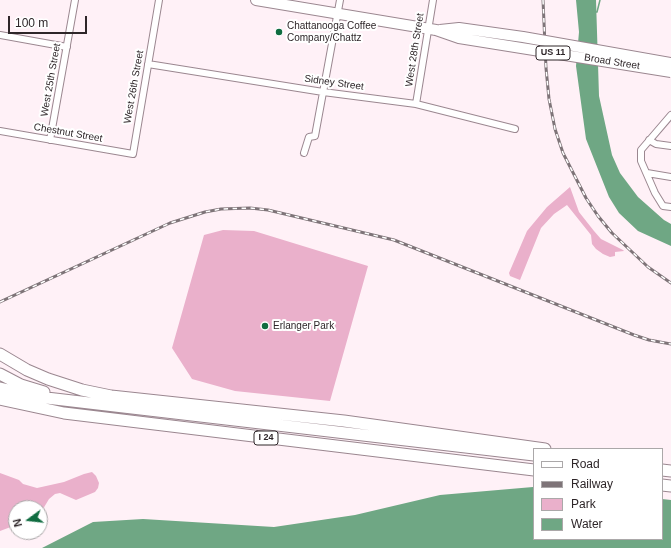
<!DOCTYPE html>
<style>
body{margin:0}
#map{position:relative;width:671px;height:548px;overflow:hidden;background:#fff1f7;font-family:Arial,sans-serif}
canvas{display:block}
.legend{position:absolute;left:533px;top:448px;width:130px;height:92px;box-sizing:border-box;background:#fff;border:1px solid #aba8a9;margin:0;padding:5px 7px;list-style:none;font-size:12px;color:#2e2629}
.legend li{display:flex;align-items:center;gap:8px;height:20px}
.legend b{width:20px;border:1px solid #aba8a9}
.north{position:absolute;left:8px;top:500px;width:40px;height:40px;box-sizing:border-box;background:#fff;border:1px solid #aba8a9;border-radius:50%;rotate:255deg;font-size:11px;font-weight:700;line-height:16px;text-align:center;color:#2e2629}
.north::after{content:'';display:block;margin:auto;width:14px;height:18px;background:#0f6c40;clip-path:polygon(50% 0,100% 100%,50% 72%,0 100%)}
.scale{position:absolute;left:8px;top:16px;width:79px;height:18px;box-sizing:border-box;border:2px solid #2e2629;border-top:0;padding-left:5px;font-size:12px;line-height:14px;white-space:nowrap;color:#2e2629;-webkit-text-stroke:3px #fff;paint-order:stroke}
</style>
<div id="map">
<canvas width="671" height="548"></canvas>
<ul class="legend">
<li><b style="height:5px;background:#fff"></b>Road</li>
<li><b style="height:5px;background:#7e7478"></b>Railway</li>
<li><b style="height:11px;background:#eab0cb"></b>Park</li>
<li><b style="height:11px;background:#6fa784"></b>Water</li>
</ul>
<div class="north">N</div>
<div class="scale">100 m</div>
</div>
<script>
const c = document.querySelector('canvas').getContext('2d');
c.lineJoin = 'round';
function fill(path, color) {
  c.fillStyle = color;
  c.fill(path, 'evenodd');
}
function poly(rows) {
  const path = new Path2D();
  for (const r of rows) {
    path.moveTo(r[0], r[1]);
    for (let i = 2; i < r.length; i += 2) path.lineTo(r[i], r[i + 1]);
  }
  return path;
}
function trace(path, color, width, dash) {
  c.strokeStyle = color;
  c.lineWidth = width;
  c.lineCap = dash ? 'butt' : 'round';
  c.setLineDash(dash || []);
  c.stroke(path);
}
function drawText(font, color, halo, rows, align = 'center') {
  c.font = font + ' Arial,sans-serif';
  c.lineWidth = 4;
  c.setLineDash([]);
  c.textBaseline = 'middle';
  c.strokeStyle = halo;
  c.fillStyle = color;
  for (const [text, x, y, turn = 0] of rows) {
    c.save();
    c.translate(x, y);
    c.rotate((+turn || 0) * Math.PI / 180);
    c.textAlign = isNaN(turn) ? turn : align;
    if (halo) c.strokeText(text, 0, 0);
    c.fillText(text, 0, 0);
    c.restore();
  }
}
const green = poly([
 [570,187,579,212,594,231,601,239,623,250,624,251,615,252,615,256,610,257,603,254,596,249,592,244,591,235,567,205,554,214,541,228,520,280,510,276,509,273,527,231,547,207],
 [223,230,254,231,368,266,330,401,235,391,192,379,172,348,204,235],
 [92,472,96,476,99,483,98,488,95,492,76,500,60,493,55,494,49,499,40,514,40,508,16,508,16,525,0,531,0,473,19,480,23,484,37,488,64,482,84,474]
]);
const water = poly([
 [576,0,596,0,599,96,612,155,620,173,638,197,664,220,671,224,671,246,638,231,619,213,609,197,586,139,576,66,579,32],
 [533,487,534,487,534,539,662,539,662,499,671,500,671,548,42,548,93,522,143,519,274,527,355,515,440,495]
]);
const stream = poly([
 [595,12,597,12,600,0]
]);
const minor = poly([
 [0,35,67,47],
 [148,64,323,92,416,104,515,129],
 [416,104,433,0],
 [671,115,641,150,641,161,655,193,663,206,671,207],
 [0,131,133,154,159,0],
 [50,140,75,0],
 [649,140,656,144,671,146],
 [304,153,309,137,315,136,340,0],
 [647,173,671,177]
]);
const primary = poly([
 [256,0,436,30]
]);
const motorway = poly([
 [0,354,27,370,48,379,82,390,111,396,344,421,545,449],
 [0,374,21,385,44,392],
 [0,388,38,397,534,455],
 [0,399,64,413,534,470],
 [662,470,671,471],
 [662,485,671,486]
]);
const rail = poly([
 [543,0,546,68,549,99,555,129,563,153,586,198,598,216,612,233,648,267,671,283],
 [0,302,170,223,205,212,221,209,250,208,268,210,394,240,634,335,649,340,671,344]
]);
const primaryBridge = poly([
 [436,30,459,38,671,72],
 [440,30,459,28,523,37,671,63]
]);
const markers = [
 [279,32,4,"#0f6c40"],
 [265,326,4,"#0f6c40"]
];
const shields = [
 [553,53,34],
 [266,438,24]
];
const shieldNames = [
 ["US 11",553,53],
 ["I 24",266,438]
];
const poiNames = [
 ["Chattanooga Coffee",287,26],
 ["Company/Chattz",287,38],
 ["Erlanger Park",273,326]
];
const streetNames = [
 ["West 28th Street",415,50,-81],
 ["Broad Street",612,62,9],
 ["West 25th Street",51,80,-80],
 ["Sidney Street",334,83,8],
 ["West 26th Street",134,87,-80],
 ["Chestnut Street",68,133,10]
];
fill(green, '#eab0cb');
fill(water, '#6fa784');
trace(stream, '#6fa784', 1.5);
trace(minor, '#9b8790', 8);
trace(primary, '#9b8790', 12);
trace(motorway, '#9b8790', 13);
trace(minor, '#fff', 6);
trace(primary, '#fff', 10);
trace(motorway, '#fff', 11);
trace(rail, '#7e7478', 3);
trace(rail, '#fff', 1.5, [4.5]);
trace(primaryBridge, '#9b8790', 12, []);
trace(primaryBridge, '#fff', 10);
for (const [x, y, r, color] of markers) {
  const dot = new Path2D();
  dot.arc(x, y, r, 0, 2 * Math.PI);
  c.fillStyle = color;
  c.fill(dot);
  trace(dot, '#fff', 1.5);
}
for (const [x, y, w] of shields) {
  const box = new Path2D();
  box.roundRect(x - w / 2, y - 7, w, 14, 3);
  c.fillStyle = '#fff';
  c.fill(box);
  trace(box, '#2e2629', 1);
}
drawText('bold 9px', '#2e2629', null, shieldNames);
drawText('10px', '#2e2629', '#fff', poiNames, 'left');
drawText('10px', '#2e2629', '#fff', streetNames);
</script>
